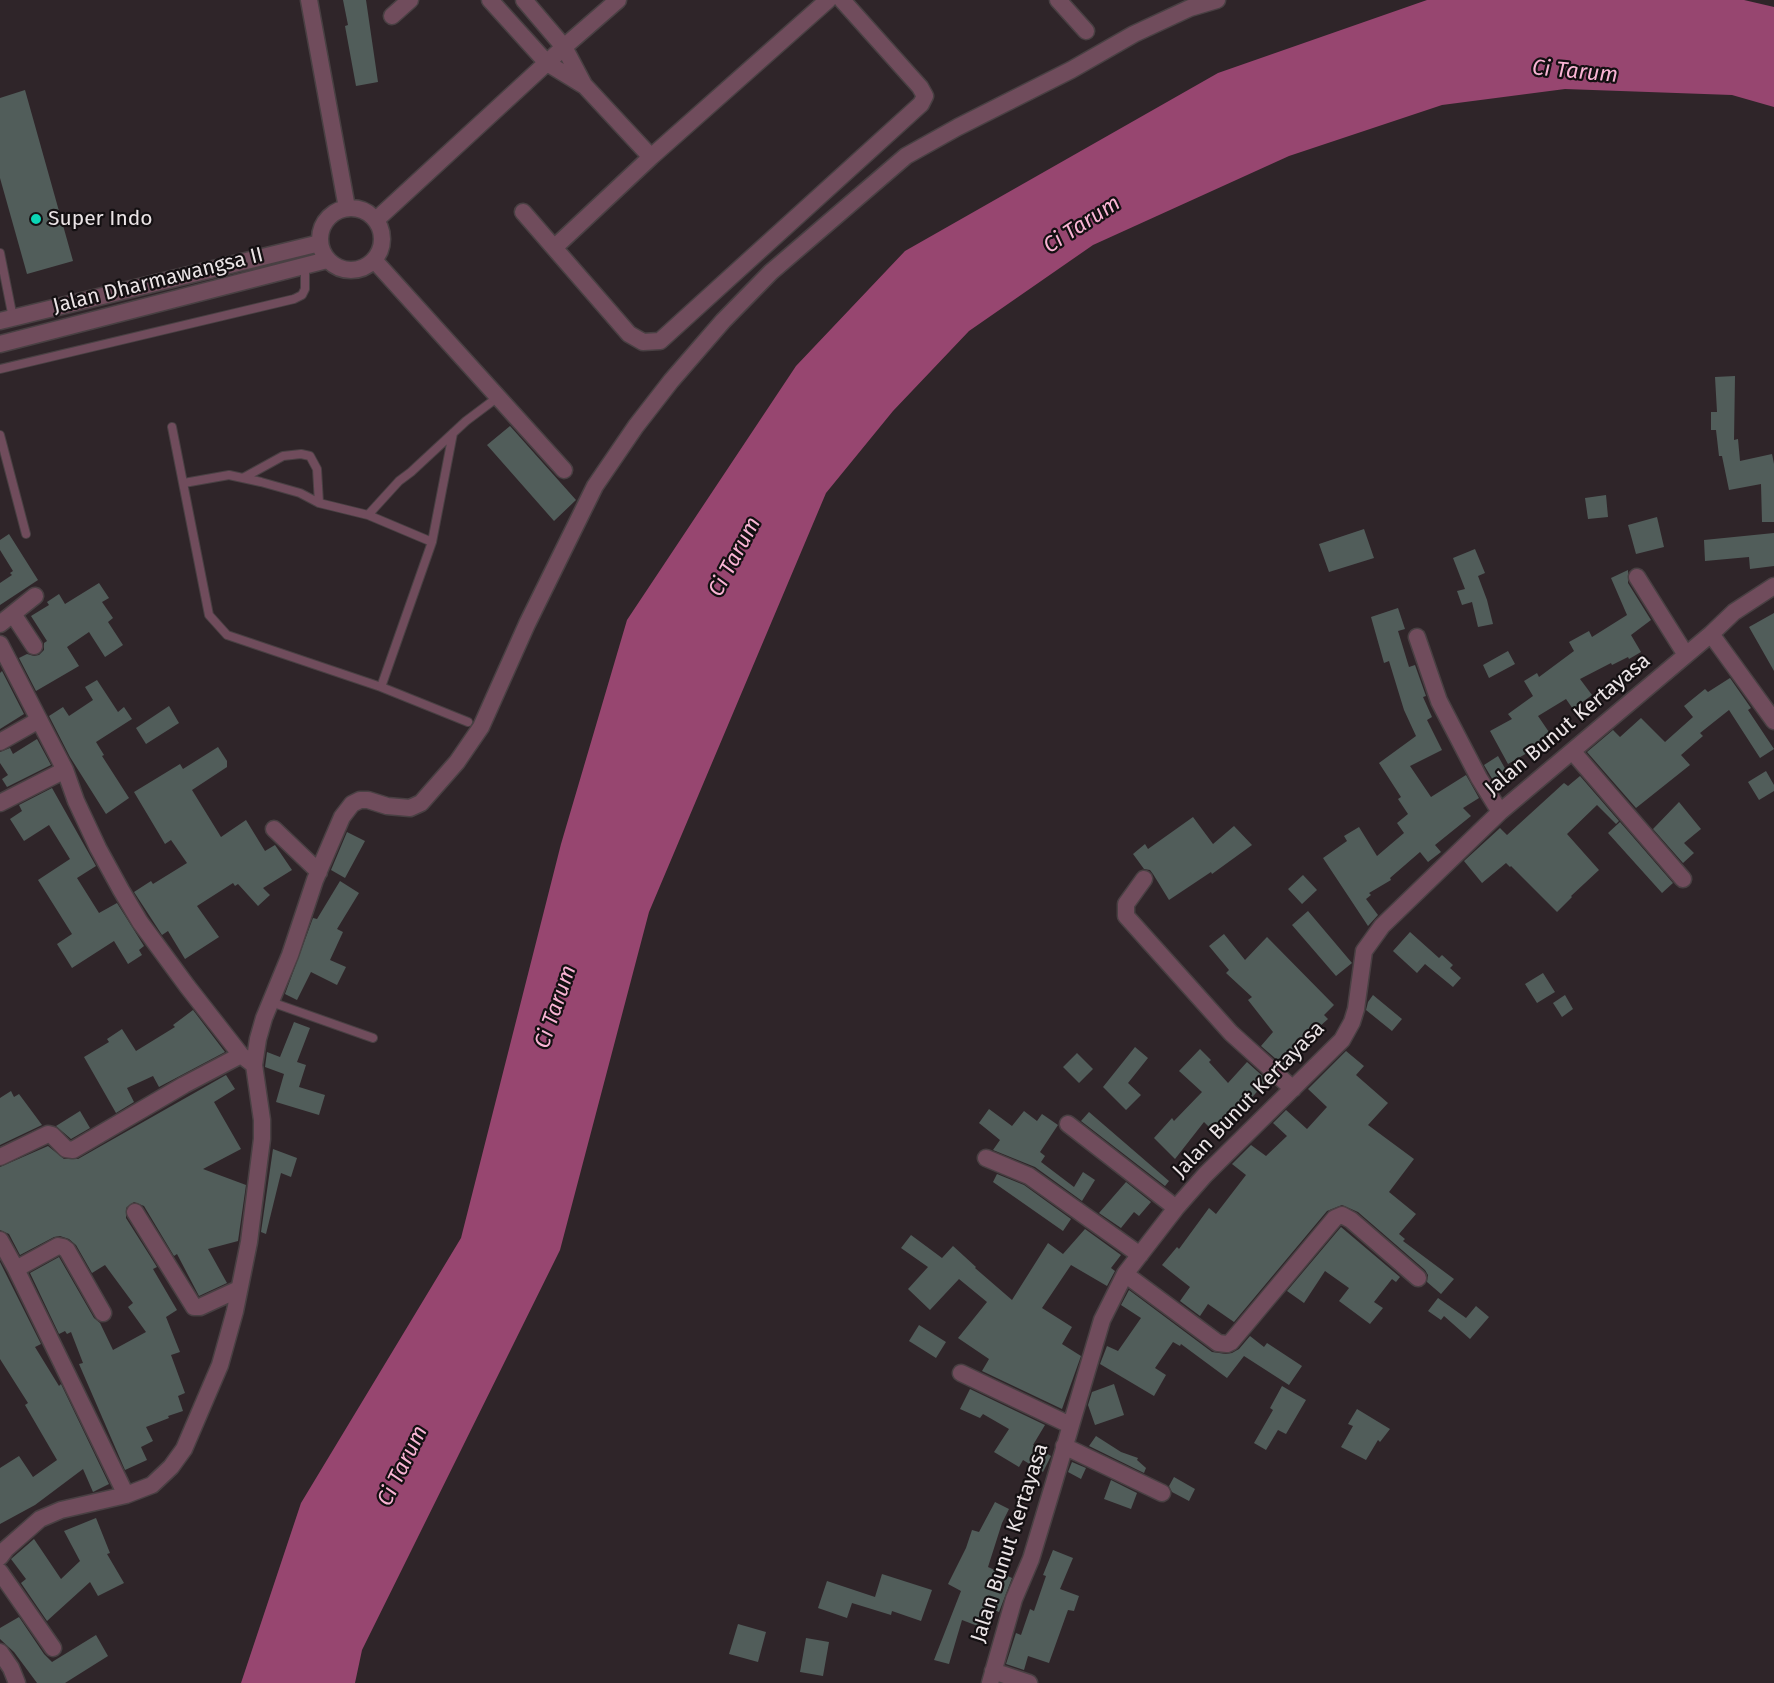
<!DOCTYPE html>
<style>
body{margin:0}
canvas{display:block;background:#2f2529}
</style>
<canvas width="1774" height="1683"></canvas>
<script>
const c = document.querySelector('canvas').getContext('2d');
c.lineJoin = 'round';
function fill(path, color) {
  c.fillStyle = color;
  c.fill(path, 'evenodd');
}
function poly(rows) {
  const path = new Path2D();
  for (const r of rows) {
    if (r.length === 3) {
      path.moveTo(r[0] + r[2], r[1]);
      path.arc(r[0], r[1], r[2], 0, 2 * Math.PI);
      continue;
    }
    path.moveTo(r[0], r[1]);
    for (let i = 2; i < r.length; i += 2) path.lineTo(r[i], r[i + 1]);
  }
  return path;
}
function trace(path, color, width, dash) {
  c.strokeStyle = color;
  c.lineWidth = width;
  c.lineCap = dash ? 'butt' : 'round';
  c.setLineDash(dash || []);
  c.stroke(path);
}
function drawText(font, color, halo, rows, align = 'center') {
  c.font = font + ' "Fira Sans",sans-serif';
  c.lineWidth = 4.5;
  c.setLineDash([]);
  c.textBaseline = 'middle';
  c.strokeStyle = halo;
  c.fillStyle = color;
  for (const [text, x, y, turn = 0] of rows) {
    c.save();
    c.translate(x, y);
    c.rotate((+turn || 0) * Math.PI / 180);
    c.textAlign = isNaN(turn) ? turn : align;
    if (halo) c.strokeText(text, 0, 0);
    c.fillText(text, 0, 0);
    c.restore();
  }
}
const water = poly([
 [1427,0,1744,0,1774,7,1774,107,1732,95,1565,89,1442,105,1289,156,1093,245,969,331,893,411,826,493,649,912,560,1250,362,1650,355,1683,241,1683,301,1503,461,1238,561,844,627,620,796,366,905,251,1218,73]
]);
const building = poly([
 [343,0,366,0,378,82,356,86,345,26,348,25],
 [25,90,73,261,27,274,0,178,0,98],
 [1735,376,1734,440,1738,439,1740,461,1772,454,1774,464,1774,522,1762,522,1761,484,1729,490,1722,456,1719,456,1716,430,1711,430,1711,412,1717,412,1715,377],
 [510,426,576,500,554,521,487,445],
 [1606,495,1608,517,1588,519,1585,498],
 [1657,517,1664,547,1636,554,1628,525],
 [1364,529,1374,558,1329,572,1319,544],
 [1774,533,1774,566,1750,569,1749,557,1705,561,1704,540],
 [9,534,38,580,0,605,0,583,12,575,10,573,13,571,0,550,0,540],
 [1475,549,1485,573,1478,576,1487,600,1493,624,1478,627,1472,602,1462,605,1457,591,1465,589,1453,558],
 [1628,570,1628,583,1651,620,1631,635,1641,652,1629,659,1628,657,1612,665,1611,663,1580,679,1592,695,1573,709,1566,699,1538,716,1553,738,1508,764,1490,731,1512,719,1508,714,1533,696,1524,681,1537,673,1539,677,1574,651,1569,642,1589,631,1592,637,1627,615,1611,578],
 [99,583,109,598,102,602,113,618,108,622,123,645,105,657,89,632,67,647,79,666,36,691,19,658,27,654,34,656,39,655,44,650,44,643,47,641,31,616,49,605,47,602,59,594,65,604],
 [1398,608,1405,629,1398,631,1409,667,1415,665,1426,696,1423,697,1432,717,1427,720,1442,750,1410,766,1431,797,1466,775,1479,798,1463,808,1471,816,1435,845,1441,852,1428,862,1420,852,1390,878,1391,880,1369,893,1371,895,1366,899,1378,915,1368,926,1323,858,1347,841,1344,836,1359,827,1377,856,1404,833,1397,823,1408,814,1398,799,1401,797,1379,763,1416,736,1404,710,1389,661,1384,663,1371,617],
 [1774,613,1774,671,1749,627],
 [1508,651,1515,664,1489,678,1483,665],
 [2,671,24,714,0,729,0,673],
 [1730,678,1751,708,1748,710,1774,749,1760,758,1729,710,1700,733,1703,736,1681,755,1690,765,1636,808,1587,752,1613,730,1620,737,1641,718,1665,742,1693,717,1684,706,1705,689,1708,692],
 [97,680,118,712,124,707,132,719,96,742,104,755,102,756,129,798,106,814,70,757,49,716,63,707,69,716,93,700,85,687],
 [169,706,179,723,146,744,136,728],
 [37,739,51,765,7,787,2,779,8,775,0,763,0,752,10,748,13,754],
 [218,747,227,761,227,767,192,790,221,837,246,820,265,851,275,845,292,870,263,888,270,895,258,906,238,884,235,886,233,883,197,906,219,937,185,959,168,931,162,935,134,892,151,881,153,884,187,863,171,840,165,844,134,792,180,764,183,769],
 [1498,756,1511,779,1497,787,1484,765],
 [1766,771,1774,785,1774,791,1759,800,1748,782],
 [1580,776,1619,821,1616,824,1597,805,1567,834,1599,870,1571,896,1572,897,1557,912,1511,866,1510,867,1506,863,1482,883,1464,861,1500,828,1507,835,1564,783,1568,786],
 [52,788,96,866,77,878,99,913,117,903,144,946,139,950,142,955,128,964,114,941,72,968,57,944,72,934,38,880,70,859,49,825,24,841,10,819,22,811,19,805],
 [1679,802,1701,829,1684,843,1694,853,1683,863,1653,829],
 [1193,817,1213,844,1234,826,1252,845,1212,874,1211,872,1169,900,1153,874,1150,870,1144,869,1133,854,1145,844,1148,849],
 [1620,822,1673,883,1662,893,1608,833],
 [347,832,365,841,345,878,331,870],
 [1303,875,1317,890,1302,904,1288,889],
 [340,881,359,893,337,929,343,932,330,960,346,967,337,985,311,972,297,1000,285,994,313,918,317,919],
 [1308,911,1352,963,1336,976,1292,925],
 [1410,932,1439,958,1442,955,1453,965,1450,968,1461,978,1453,987,1425,964,1417,973,1393,951],
 [1224,934,1245,960,1267,937,1334,1005,1324,1015,1328,1019,1309,1036,1314,1040,1301,1053,1298,1050,1284,1066,1261,1046,1273,1032,1248,1000,1252,997,1226,973,1229,970,1209,946],
 [1543,973,1555,992,1537,1003,1525,984],
 [1373,995,1402,1019,1392,1031,1366,1010,1368,1002],
 [1565,995,1573,1009,1562,1017,1553,1003],
 [193,1010,225,1052,159,1087,153,1076,127,1088,134,1102,116,1113,84,1057,109,1042,107,1039,122,1029,136,1051,175,1027,173,1025],
 [294,1022,310,1028,297,1062,306,1065,299,1087,325,1095,319,1115,276,1102,284,1074,265,1067,267,1052,280,1057],
 [1135,1047,1148,1058,1128,1083,1141,1095,1126,1110,1103,1087],
 [1200,1049,1211,1060,1209,1062,1228,1083,1247,1062,1267,1080,1249,1101,1250,1102,1232,1121,1225,1115,1212,1130,1204,1122,1175,1159,1154,1138,1172,1118,1174,1121,1202,1092,1179,1071],
 [1346,1051,1364,1066,1356,1075,1388,1103,1368,1125,1414,1159,1389,1192,1416,1214,1399,1234,1405,1239,1403,1241,1454,1279,1441,1294,1427,1282,1428,1275,1425,1270,1358,1212,1342,1205,1327,1211,1234,1322,1208,1304,1200,1316,1180,1301,1190,1287,1162,1265,1177,1247,1179,1249,1209,1208,1216,1214,1246,1175,1232,1164,1251,1145,1266,1156,1287,1136,1273,1123,1286,1110,1307,1129,1327,1107,1308,1089],
 [1077,1053,1093,1069,1079,1083,1063,1067],
 [226,1075,235,1089,214,1102,241,1149,203,1169,246,1185,238,1241,208,1249,227,1283,199,1296,177,1254,174,1256,144,1206,134,1202,126,1208,126,1218,157,1267,153,1269,177,1310,166,1317,180,1352,171,1355,185,1393,178,1396,183,1411,168,1416,169,1418,146,1427,153,1441,141,1447,147,1460,125,1470,79,1364,83,1363,71,1332,67,1334,65,1331,59,1334,30,1273,59,1257,94,1318,100,1323,113,1350,146,1332,128,1307,133,1303,105,1265,92,1273,76,1245,69,1239,60,1236,54,1237,20,1255,9,1234,0,1230,0,1167,48,1146,64,1159,78,1159],
 [11,1091,14,1097,19,1094,42,1125,0,1145,0,1098],
 [989,1109,1012,1126,1024,1111,1037,1121,1042,1114,1058,1125,1040,1152,1045,1156,1041,1162,1074,1187,1083,1172,1095,1180,1082,1201,1035,1167,993,1150,1000,1140,979,1123],
 [80,1111,90,1128,71,1139,56,1126],
 [1089,1112,1169,1181,1165,1186,1081,1121],
 [273,1149,297,1158,291,1177,281,1173,266,1234,261,1232],
 [997,1174,1024,1185,1071,1219,1063,1231,993,1182],
 [1126,1182,1151,1202,1139,1216,1134,1212,1121,1228,1099,1213],
 [1341,1227,1400,1277,1396,1282,1392,1279,1374,1302,1383,1308,1370,1324,1339,1301,1349,1288,1325,1271,1304,1303,1287,1291],
 [1085,1229,1121,1255,1111,1268,1115,1271,1107,1286,1071,1265,1042,1308,1072,1327,1062,1344,1081,1356,1062,1409,982,1371,989,1359,958,1338,987,1302,959,1279,930,1310,908,1289,928,1267,901,1248,911,1235,942,1258,953,1246,976,1267,975,1268,1012,1300,1048,1243,1063,1254],
 [0,1262,41,1344,35,1347,59,1386,61,1384,109,1484,93,1492,83,1469,35,1505,0,1524,0,1468,19,1456,33,1477,57,1460,25,1405,28,1403,0,1359],
 [1129,1290,1212,1352,1226,1354,1232,1353,1239,1349,1250,1336,1264,1347,1267,1343,1302,1366,1289,1385,1244,1356,1227,1378,1181,1344,1180,1346,1173,1342,1155,1368,1166,1375,1154,1396,1100,1364,1107,1346,1118,1351,1141,1318,1121,1305],
 [1438,1298,1466,1318,1476,1306,1489,1317,1470,1339,1444,1316,1441,1320,1428,1311],
 [919,1325,946,1342,936,1358,909,1341],
 [1114,1384,1124,1415,1095,1425,1088,1405,1092,1392],
 [1282,1386,1306,1400,1286,1434,1278,1430,1266,1450,1254,1443,1273,1410,1270,1408],
 [970,1389,1045,1425,1033,1445,1051,1456,1043,1472,1023,1460,1019,1467,994,1452,1009,1429,983,1414,980,1418,960,1409],
 [1357,1409,1390,1429,1380,1442,1378,1440,1366,1460,1341,1447,1353,1426,1348,1424],
 [1096,1436,1121,1452,1138,1458,1137,1460,1146,1468,1144,1473,1089,1446],
 [1072,1462,1086,1468,1081,1479,1068,1472],
 [1174,1477,1195,1489,1189,1501,1172,1492,1169,1486],
 [1111,1480,1137,1493,1131,1509,1104,1499],
 [995,1502,1009,1509,1002,1523,988,1567,1012,1578,999,1612,990,1608,983,1628,962,1620,949,1664,934,1660,961,1591,948,1584,966,1548,972,1530,979,1532],
 [96,1518,110,1553,107,1554,124,1583,98,1596,90,1582,47,1621,21,1583,26,1579,11,1559,34,1539,61,1579,80,1561,64,1531],
 [1053,1550,1073,1558,1060,1589,1079,1596,1074,1611,1068,1610,1049,1663,1028,1656,1024,1670,1006,1664,1016,1633,1021,1635,1030,1609,1034,1611,1046,1576,1043,1575],
 [882,1574,932,1590,921,1621,892,1611,891,1615,852,1603,847,1618,818,1608,827,1581,875,1597],
 [19,1617,44,1654,52,1662,96,1635,108,1656,65,1683,37,1683,14,1652,0,1639,0,1628],
 [738,1624,766,1632,758,1662,729,1654],
 [806,1638,829,1642,823,1676,800,1672]
]);
const service = poly([
 [0,253,13,318],
 [0,369,294,299,302,295,305,289,305,267],
 [172,427,209,615,227,635,381,687,468,722],
 [0,435,26,534],
 [243,478,283,456,301,454,310,456,317,469,319,503],
 [184,483,229,475,261,482,300,493,319,503,368,515,432,542],
 [368,515,399,481,411,472,466,421,498,397],
 [381,687,432,542,453,433],
 [271,1002,373,1038]
]);
const minor = poly([
 [309,0,347,208],
 [490,0,547,63,583,85],
 [524,0,564,47,584,85,651,157],
 [1058,0,1086,31],
 [392,16,410,0],
 [351,239,31],
 [523,212,629,334,643,342,660,341,921,104,925,96,920,87,842,0],
 [376,220,564,47,618,0],
 [555,247,651,157,828,0],
 [374,260,564,470],
 [0,321,320,243],
 [0,344,327,260],
 [1637,577,1686,655],
 [13,614,34,646],
 [0,624,35,596],
 [1711,634,1774,721],
 [1417,637,1439,701,1479,778,1500,812],
 [0,644,65,770,76,801,98,848,121,890,140,922,187,986,241,1055,254,1065],
 [0,742,39,720],
 [1573,752,1683,879],
 [0,803,65,770],
 [274,829,319,872],
 [1144,879,1126,904,1126,916,1231,1033,1293,1089],
 [1068,1124,1176,1208],
 [0,1157,48,1134,52,1135,66,1149,73,1150,184,1085,241,1055],
 [986,1158,1029,1176,1140,1255],
 [135,1212,194,1307,200,1307,239,1289],
 [0,1240,16,1269,126,1495],
 [16,1269,58,1246,63,1247,67,1250,103,1313],
 [1125,1274,1218,1343,1227,1344,1231,1342,1335,1218,1342,1215,1351,1220,1418,1278],
 [961,1373,1070,1425],
 [1064,1446,1162,1493],
 [0,1557,6,1549,40,1519,61,1510,126,1495,152,1485,171,1467,184,1449,220,1365,235,1311,249,1242,262,1139,262,1120,254,1065,258,1039,264,1018,290,955,315,880,342,817,352,804,360,800,368,800,387,806,410,808,421,803,457,762,481,727,527,624,595,486,636,426,671,381,723,321,771,272,906,156,958,127,1071,70,1134,34,1190,8,1217,0],
 [0,1572,53,1648],
 [0,1652,11,1668,17,1683],
 [993,1671,1029,1683],
 [990,1683,1014,1599,1031,1559,1053,1486,1102,1320,1125,1274,1176,1208,1205,1175,1342,1040,1352,1022,1356,1009,1364,951,1382,926,1500,812,1711,634,1734,612,1774,586]
]);
const markers = [
 [36,219,6,"#0bd5b5"]
];
const poiNames = [
 ["Super Indo",48,219]
];
const streetNames = [
 ["Jalan Dharmawangsa II",158,281,-14],
 ["Jalan Bunut Kertayasa",1568,725,-40],
 ["Jalan Bunut Kertayasa",1249,1100,-46],
 ["Jalan Bunut Kertayasa",1010,1543,-72]
];
const waterNames = [
 ["Ci Tarum",1575,72,5],
 ["Ci Tarum",1082,225,-33],
 ["Ci Tarum",735,557,-62],
 ["Ci Tarum",556,1007,-71],
 ["Ci Tarum",403,1466,-64]
];
fill(water, '#974670');
fill(building, '#515d5a');
trace(service, '#494043', 10);
trace(minor, '#494043', 19);
trace(service, '#704c5c', 8);
trace(minor, '#704c5c', 16);
for (const [x, y, r, color] of markers) {
  const dot = new Path2D();
  dot.arc(x, y, r, 0, 2 * Math.PI);
  c.fillStyle = color;
  c.fill(dot);
  trace(dot, '#141012', 2);
}
drawText('21px', '#ebe4e6', '#141012', poiNames, 'left');
drawText('21px', '#ebe4e6', '#141012', streetNames);
drawText('italic 22px', '#fab5d5', '#141012', waterNames);
</script>
